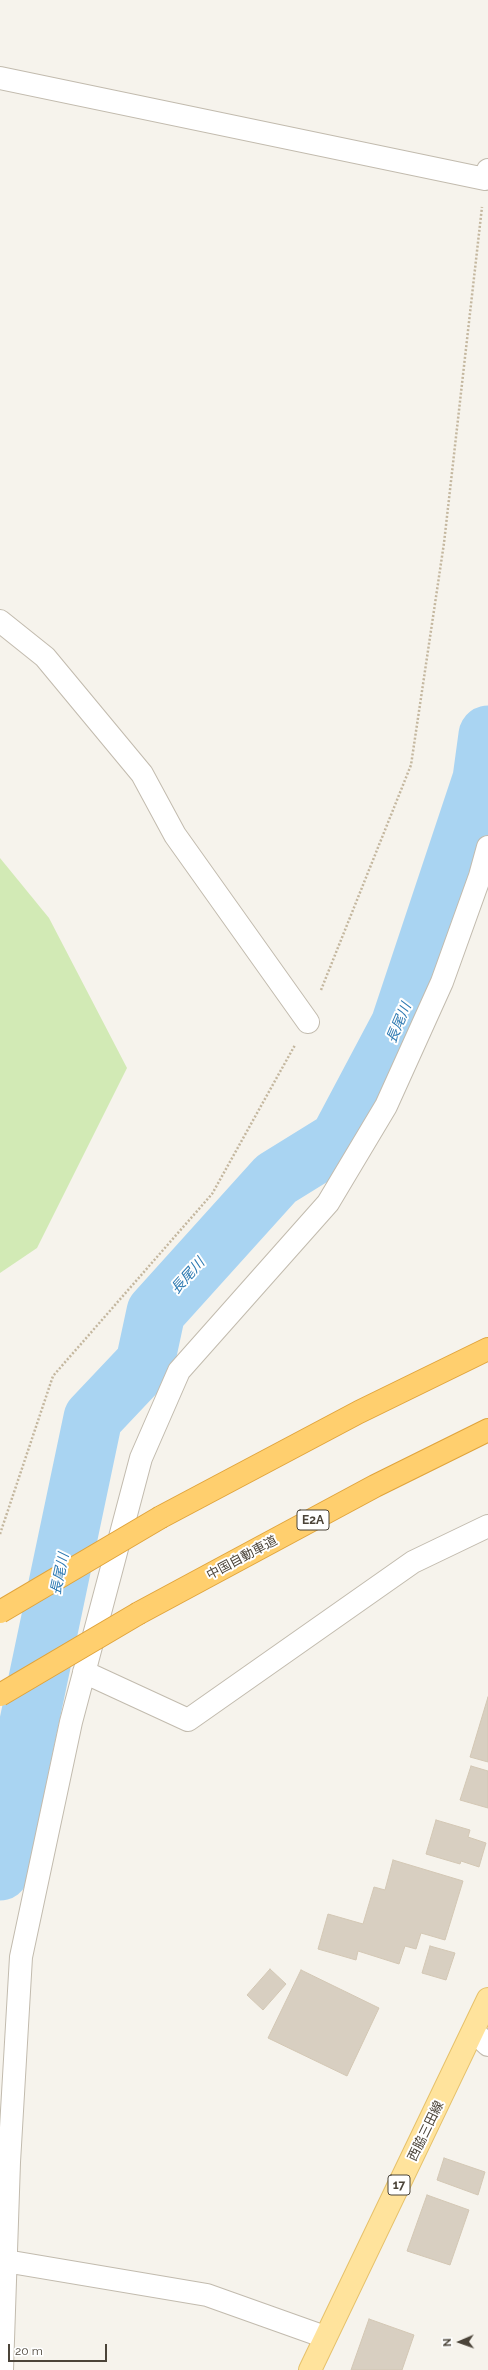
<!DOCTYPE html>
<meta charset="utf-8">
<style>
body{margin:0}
#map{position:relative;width:488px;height:2370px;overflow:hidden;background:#f6f3ec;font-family:Raleway,sans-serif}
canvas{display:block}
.north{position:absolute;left:440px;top:2322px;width:40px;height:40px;-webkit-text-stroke:3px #fff;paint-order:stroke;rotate:268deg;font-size:11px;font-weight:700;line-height:16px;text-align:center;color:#4b4439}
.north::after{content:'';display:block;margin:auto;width:14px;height:18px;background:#4b4439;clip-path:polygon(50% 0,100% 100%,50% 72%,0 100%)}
.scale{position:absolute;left:8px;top:2344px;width:99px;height:18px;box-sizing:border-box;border:2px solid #4b4439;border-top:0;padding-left:5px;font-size:12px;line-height:14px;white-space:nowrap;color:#4b4439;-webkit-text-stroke:3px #fff;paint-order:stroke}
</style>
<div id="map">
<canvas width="488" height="2370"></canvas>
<div class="north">N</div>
<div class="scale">20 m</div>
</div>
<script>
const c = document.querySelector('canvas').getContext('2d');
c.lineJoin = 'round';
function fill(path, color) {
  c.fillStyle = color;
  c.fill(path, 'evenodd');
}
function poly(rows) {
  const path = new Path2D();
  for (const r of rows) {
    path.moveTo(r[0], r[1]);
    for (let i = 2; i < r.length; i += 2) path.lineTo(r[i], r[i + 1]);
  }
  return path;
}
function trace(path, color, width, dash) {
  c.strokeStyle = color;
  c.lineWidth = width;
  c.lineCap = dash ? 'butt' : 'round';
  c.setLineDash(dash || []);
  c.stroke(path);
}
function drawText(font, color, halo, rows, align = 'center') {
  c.font = font + ' Raleway,"Noto Sans JP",sans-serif';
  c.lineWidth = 4;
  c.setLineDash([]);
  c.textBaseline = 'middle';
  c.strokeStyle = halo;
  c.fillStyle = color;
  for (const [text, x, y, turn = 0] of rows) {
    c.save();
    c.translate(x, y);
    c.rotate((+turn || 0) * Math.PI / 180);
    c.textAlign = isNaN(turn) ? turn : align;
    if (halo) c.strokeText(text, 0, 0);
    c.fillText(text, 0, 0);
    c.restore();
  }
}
const green = poly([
 [0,858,49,918,127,1068,37,1248,0,1273]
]);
const river = poly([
 [0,1871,4,1841,93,1418,145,1363,156,1312,276,1179,339,1140,400,1025,482,779,488,735]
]);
const building = poly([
 [488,1697,488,1762,470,1757,488,1697],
 [471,1766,488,1771,488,1808,460,1800,471,1766],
 [436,1820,470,1830,468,1837,486,1843,479,1867,461,1861,460,1864,426,1854,436,1820],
 [393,1860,463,1881,445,1940,421,1933,416,1949,405,1946,399,1964,358,1951,356,1960,318,1949,328,1914,363,1924,374,1887,385,1890,393,1860],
 [430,1946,455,1953,446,1980,422,1973,430,1946],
 [270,1969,286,1984,263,2010,247,1995,270,1969],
 [301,1970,379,2008,347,2076,268,2038,301,1970],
 [444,2158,485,2172,478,2195,437,2180,444,2158],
 [427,2195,469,2210,450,2265,407,2251,427,2195],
 [369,2319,414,2335,402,2370,351,2370,369,2319]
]);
const path = poly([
 [321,990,411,765,444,543,482,207],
 [0,1534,53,1376,212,1194,295,1045]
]);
const street = poly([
 [0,78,485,179,488,170],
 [0,621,45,657,142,774,175,835,308,1022],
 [84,1672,188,1720,413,1562,488,1526],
 [474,2032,488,2045],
 [0,2260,207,2295,325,2337],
 [2,2370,9,2162,21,1957,71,1722,141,1458,179,1371,328,1203,386,1106,442,982,480,876,488,847]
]);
const primary = poly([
 [310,2370,488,1999]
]);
const highway = poly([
 [161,1517,359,1412,488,1349],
 [139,1613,375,1486,488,1430]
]);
const highwayBridge = poly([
 [0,1612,161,1517],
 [0,1695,139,1613]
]);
const shields = [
 [313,1520,32],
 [399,2185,22]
];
const shieldNames = [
 ["E2A",313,1520],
 ["17",399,2185]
];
const streetNames = [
 ["中国自動車道",242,1558,-28],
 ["西脇三田線",426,2131,-64]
];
const waterNames = [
 ["長尾川",399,1023,-67],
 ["長尾川",188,1276,-48],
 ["長尾川",60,1574,-78]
];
fill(green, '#d2eab5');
trace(river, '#a9d4f2', 59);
fill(building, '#d8cfc1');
trace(building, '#d3c7b4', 1);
trace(street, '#c2bbae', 24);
trace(primary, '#e6c16a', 24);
trace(highway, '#e0a43c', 24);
trace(path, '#c4b79f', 2.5, [2, 2]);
trace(street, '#fff', 22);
trace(primary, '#ffe39c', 22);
trace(highway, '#ffcf6e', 22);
trace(highwayBridge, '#e0a43c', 24, []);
trace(highwayBridge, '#ffcf6e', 22);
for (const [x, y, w] of shields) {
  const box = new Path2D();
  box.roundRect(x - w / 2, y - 10, w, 20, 3);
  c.fillStyle = '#fff';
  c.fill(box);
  trace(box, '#4b4439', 1);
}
drawText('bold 12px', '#4b4439', null, shieldNames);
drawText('13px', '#4b4439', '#fff', streetNames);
drawText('italic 14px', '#2e7ab2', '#fff', waterNames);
</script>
